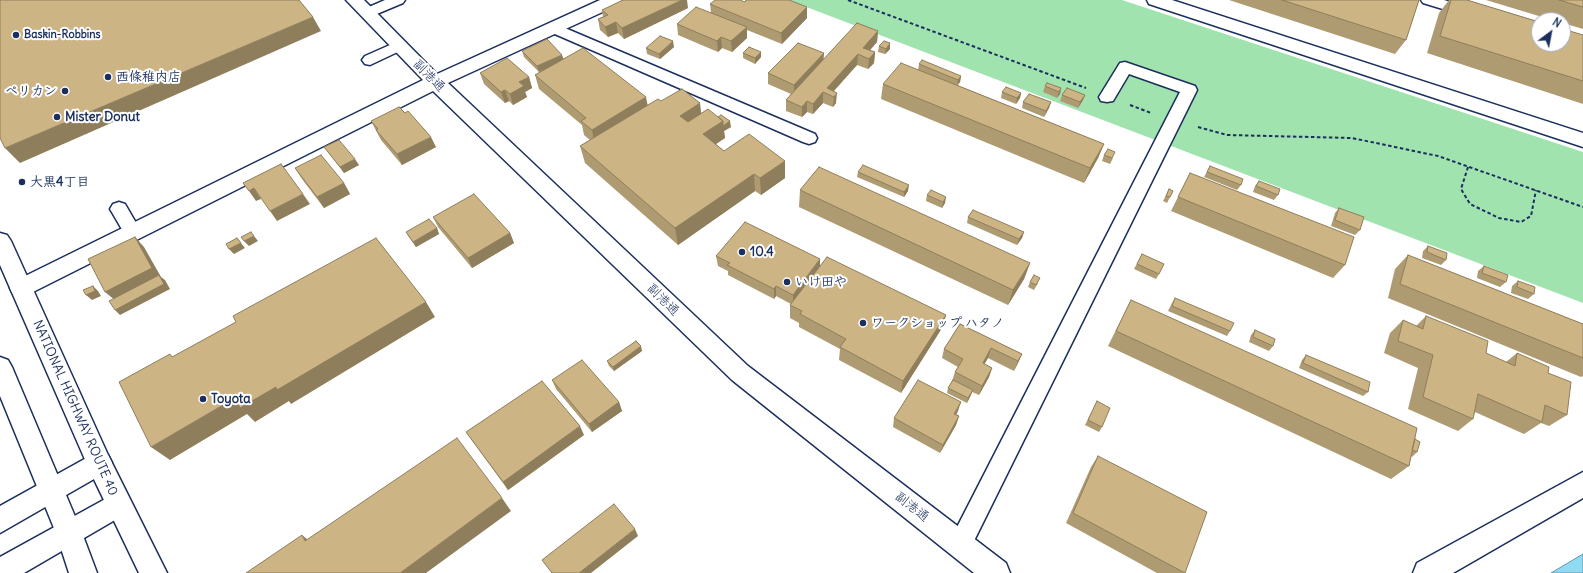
<!DOCTYPE html>
<meta charset="utf-8">
<style>
body{margin:0}
#map{position:relative;width:1583px;height:573px;overflow:hidden;background:#fff;font-family:Delius,sans-serif}
canvas{display:block}
.north{position:absolute;left:1531px;top:12px;width:40px;height:40px;box-sizing:border-box;background:#fff;border:1px solid #a4acbf;border-radius:50%;rotate:32deg;font-size:11px;font-weight:700;line-height:16px;text-align:center;color:#1b2f5e}
.north::after{content:'';display:block;margin:auto;width:14px;height:18px;background:#1b2f5e;clip-path:polygon(50% 0,100% 100%,50% 72%,0 100%)}
</style>
<div id="map">
<canvas width="1583" height="573"></canvas>
<div class="north">N</div>
</div>
<script>
const c = document.querySelector('canvas').getContext('2d');
c.lineJoin = 'round';
function fill(path, color) {
  c.fillStyle = color;
  c.fill(path, 'evenodd');
}
function poly(rows) {
  const path = new Path2D();
  for (const r of rows) {
    path.moveTo(r[0], r[1]);
    for (let i = 2; i < r.length; i += 2) path.lineTo(r[i], r[i + 1]);
  }
  return path;
}
function trace(path, color, width, dash) {
  c.strokeStyle = color;
  c.lineWidth = width;
  c.lineCap = dash ? 'butt' : 'round';
  c.setLineDash(dash || []);
  c.stroke(path);
}
function drawText(font, color, halo, rows, align = 'center') {
  c.font = font + ' Delius,"Klee One",sans-serif';
  c.lineWidth = 4;
  c.setLineDash([]);
  c.textBaseline = 'middle';
  c.strokeStyle = halo;
  c.fillStyle = color;
  for (const [text, x, y, turn = 0] of rows) {
    c.save();
    c.translate(x, y);
    c.rotate((+turn || 0) * Math.PI / 180);
    c.textAlign = isNaN(turn) ? turn : align;
    if (halo) c.strokeText(text, 0, 0);
    c.fillText(text, 0, 0);
    c.restore();
  }
}
const green = poly([
 [788,0,1122,0,1583,152,1583,303]
]);
const water = poly([
 [1583,554,1583,573,1551,573,1583,554]
]);
const path = poly([
 [848,0,1086,88],
 [1130,105,1151,113],
 [1198,127,1227,135,1352,138,1438,156,1583,207],
 [1468,167,1461,189,1470,204,1499,218,1521,222,1531,216,1536,190]
]);
const service = poly([
 [385,0,405,0,403,3,372,16,362,16,360,13,362,10,385,0],
 [1421,0,1444,0,1474,9,1476,12,1474,15,1469,17,1423,3,1421,0],
 [553,23,815,134,817,138,815,142,809,144,803,142,548,31,546,28,548,25,553,23],
 [399,41,404,43,407,46,404,49,370,65,365,64,362,60,365,56,399,41],
 [1125,62,1195,86,1197,90,968,553,960,556,952,553,948,545,952,537,1180,92,1129,74,1113,101,1107,102,1101,101,1099,97,1120,63,1125,62],
 [119,202,125,204,139,228,142,233,139,238,133,240,127,238,113,214,110,209,113,204,119,202]
]);
const minor = poly([
 [1147,0,1172,0,1583,133,1583,147,1149,4,1147,0]
]);
const tertiary = poly([
 [346,0,364,0,437,74,600,0,622,0,620,4,448,83,748,366,1006,563,1010,573,974,573,732,380,433,91,29,294,21,297,13,294,10,288,13,282,423,80,346,0],
 [99,451,108,455,112,463,108,471,0,533,0,506,99,451],
 [1583,472,1583,498,1453,573,1413,573,1417,563,1583,472],
 [118,492,127,495,131,504,127,513,24,573,0,573,0,557,118,492]
]);
const trunk = poly([
 [0,233,7,235,11,241,108,455,167,573,139,573,90,471,0,265,0,233],
 [0,357,8,360,12,367,82,533,97,573,69,573,56,533,0,396,0,357]
]);
const wall = poly([
 [1229,0,1419,0,1406,40,1395,54],
 [1449,0,1467,0,1583,35,1583,104,1427,53,1439,13],
 [1486,0,1583,0,1583,29,1563,23,1563,20,1552,20],
 [745,2,807,7,807,18,782,44,747,30,747,38,732,52,722,48,718,52,678,35,677,24,711,12,710,4],
 [688,8,624,39,618,33,608,37,600,30,598,19,603,17,602,10],
 [878,31,877,42,870,50,875,52,874,63,868,69,857,65,834,91,836,103,833,107,823,103,813,114,807,112,802,117,786,111,786,100,791,94,768,84,768,73,824,53,823,59],
 [879,46,890,49,885,54,878,52],
 [674,47,660,59,647,54,646,48],
 [522,51,563,59,648,105,661,101,702,113,731,127,724,131,725,138,716,144,724,151,785,178,761,195,755,191,678,245,585,163,580,146,590,140,584,135,582,125,539,89,535,75,544,69,539,72,524,57],
 [743,53,761,57,755,64,743,58],
 [919,64,961,76,960,82,957,85,1104,144,1098,158,1084,183,881,99,883,84,918,70],
 [480,73,529,77,532,88,525,92,527,97,513,105,509,101,505,103,484,84],
 [1045,86,1061,88,1060,94,1057,98,1043,92],
 [1002,92,1021,93,1020,98,1016,104,1001,98],
 [1062,95,1085,95,1083,100,1078,108,1060,101],
 [1023,102,1051,102,1049,108,1044,117,1022,108],
 [371,121,436,147,402,165,381,140],
 [324,147,359,165,344,173,328,152],
 [1104,155,1113,158,1110,164,1102,161],
 [1210,166,1241,185,1237,190,1204,177],
 [295,168,344,183,350,194,324,208,302,179],
 [858,172,908,191,904,197,857,177],
 [1190,173,1345,265,1333,278,1171,211],
 [1259,181,1278,195,1274,200,1253,192,1255,186],
 [1169,189,1173,191,1167,203,1163,201],
 [800,190,1030,263,1024,279,1008,305,799,207],
 [927,195,945,203,942,208,926,201],
 [1339,208,1360,230,1355,235,1331,226,1335,213],
 [433,217,510,233,514,243,472,268,438,227],
 [968,217,1024,232,1022,238,1017,245,967,223],
 [437,228,439,234,416,247,409,237,406,232],
 [1428,246,1446,260,1441,265,1422,258,1423,251],
 [1142,254,1159,274,1156,279,1134,269],
 [1408,255,1583,324,1583,376,1581,377,1388,298,1395,269],
 [716,256,820,259,820,266,946,315,942,328,901,393,839,360,840,349,799,327,799,323,790,318,790,305,791,304,776,296,774,299,728,275,728,271,718,266],
 [1484,266,1506,282,1500,287,1477,278,1478,271],
 [1518,281,1534,294,1528,299,1511,293,1512,286],
 [1030,282,1038,283,1034,290,1028,287],
 [1175,298,1230,331,1227,336,1168,311,1172,303],
 [1131,300,1415,439,1417,452,1412,457,1411,456,1409,466,1391,479,1108,346],
 [1426,316,1486,353,1506,362,1517,353,1548,373,1567,415,1549,426,1541,423,1524,434,1475,412,1473,419,1458,431,1408,409,1418,368,1384,353,1390,333,1403,320,1416,326],
 [960,324,1022,354,1018,363,1014,371,988,358,984,364,992,368,989,377,979,395,972,392,967,403,947,393,948,388,952,381,955,372,958,367,942,358,944,349],
 [1255,330,1273,346,1269,351,1249,342,1251,335],
 [642,351,614,371,609,366,607,361],
 [1306,355,1368,392,1363,396,1299,368,1302,360],
 [552,380,619,402,622,411,592,432,556,389],
 [1097,401,1102,427,1099,432,1085,425],
 [958,411,956,414,959,416,956,425,940,453,893,427,894,418],
 [466,432,584,435,508,490],
 [1098,456,1185,573,1157,573,1066,523,1091,467]
]);
const shadedWall = poly([
 [682,0,687,0,688,8,624,39,622,28],
 [807,7,807,18,782,44,781,33],
 [313,17,321,31,20,163,5,148],
 [616,22,618,33,608,37,605,27],
 [747,27,747,38,732,52,731,41],
 [878,31,877,42,864,57,863,48],
 [721,37,722,48,718,52,717,41],
 [673,41,674,47,660,59,659,54],
 [890,43,890,49,885,54,886,49],
 [761,52,761,57,755,64,755,58],
 [875,52,874,63,868,69,869,59],
 [824,53,823,64,794,96,794,85],
 [858,54,857,65,830,95,827,88],
 [562,55,564,60,539,72,537,66],
 [961,76,960,82,957,86,958,80],
 [529,77,532,88,525,92,527,97,513,105,510,94,519,82],
 [1061,88,1060,94,1057,98,1059,92],
 [505,90,509,101,505,103,501,92],
 [823,92,823,103,813,114,813,104],
 [837,93,836,103,833,107,834,97],
 [1021,93,1020,98,1016,104,1017,98],
 [1085,95,1083,100,1078,108,1080,102],
 [646,97,649,112,595,145,592,130],
 [807,101,807,112,802,117,802,107],
 [1051,102,1049,108,1044,117,1046,111],
 [700,103,702,120,682,133,680,116],
 [723,121,730,121,731,127,724,131,725,138,705,151,703,134],
 [431,137,436,147,402,165,397,154],
 [1104,144,1098,158,1084,183,1090,168],
 [355,159,359,165,344,173,340,167],
 [785,161,785,178,761,195,760,178],
 [754,174,755,191,678,245,675,228],
 [344,183,350,194,324,208,317,197],
 [909,185,908,191,904,197,904,192],
 [254,188,261,199,256,201,249,191],
 [303,194,310,204,277,221,270,211],
 [946,197,945,203,942,208,943,202],
 [437,228,439,234,416,247,413,242],
 [1024,232,1022,238,1017,245,1019,239],
 [510,233,514,243,472,268,468,258],
 [254,236,258,241,249,246,244,241],
 [135,237,144,247,161,277,165,280,170,289,120,315,115,310,116,301,105,292],
 [237,238,245,248,234,254,229,249],
 [820,259,820,269,793,305,793,295],
 [1030,263,1024,279,1008,305,1013,290],
 [93,286,98,291,101,296,92,300,86,295],
 [776,286,776,296,774,299,774,289],
 [426,302,435,317,291,404,289,401,255,422,247,414,170,460,151,447,235,398],
 [946,315,942,328,901,393,903,381],
 [641,346,642,351,614,371,613,367],
 [991,348,988,358,980,372,983,363],
 [1022,354,1018,363,1014,371,1018,361],
 [992,368,989,377,979,395,982,386],
 [973,390,971,395,967,403,968,398],
 [619,402,622,411,592,432,589,424],
 [961,402,958,411,952,422,954,414],
 [959,416,956,425,940,453,943,445],
 [580,426,584,435,508,490,503,482],
 [502,498,511,511,426,573,400,573],
 [635,529,638,536,591,573,579,573],
 [302,535,317,547,305,541]
]);
const building = poly([
 [0,0,299,0,313,17,5,148,0,138,0,0],
 [623,0,682,0,622,28,616,22,605,27,598,19,608,15,602,10,623,0],
 [715,0,740,0,745,2,746,0,789,0,807,7,781,33,710,4,715,0],
 [1282,0,1419,0,1406,40,1282,0],
 [1451,0,1467,0,1539,22,1539,44,1563,44,1563,29,1583,35,1583,81,1440,36,1451,0],
 [1559,0,1583,0,1583,7,1559,0],
 [696,7,747,27,731,41,721,37,717,41,677,24,696,7],
 [857,23,878,31,863,48,875,52,869,59,858,54,827,88,837,93,834,97,823,92,813,104,807,101,802,107,786,100,857,23],
 [660,36,673,41,659,54,646,48,660,36],
 [547,39,562,55,537,66,522,51,547,39],
 [884,41,890,43,886,49,879,46,884,41],
 [798,43,824,53,794,85,768,73,798,43],
 [749,47,761,52,755,58,743,53,749,47],
 [583,48,646,97,592,130,581,121,586,118,535,75,583,48],
 [507,58,529,77,519,82,524,86,510,94,505,90,501,92,480,73,507,58],
 [922,60,961,76,958,80,919,64,922,60],
 [901,63,1104,144,1090,168,883,84,901,63],
 [1047,83,1061,88,1059,92,1045,86,1047,83],
 [1006,87,1021,93,1017,98,1002,92,1006,87],
 [1067,88,1085,95,1080,102,1062,95,1067,88],
 [682,89,700,103,680,116,688,122,708,109,723,121,703,134,724,151,749,134,785,161,760,178,754,174,675,228,580,146,658,99,661,101,682,89],
 [1029,94,1051,102,1046,111,1023,102,1029,94],
 [399,107,405,113,408,111,431,137,397,154,376,130,378,129,371,121,399,107],
 [721,115,730,121,723,126,723,121,718,117,721,115],
 [339,140,355,159,340,167,324,147,339,140],
 [1108,149,1115,152,1112,158,1104,155,1108,149],
 [321,155,344,183,317,197,295,168,321,155],
 [281,164,303,194,270,211,254,188,249,191,243,183,281,164],
 [863,165,909,185,904,192,858,172,863,165],
 [1210,166,1243,179,1241,185,1207,172,1210,166],
 [819,167,1030,263,1013,290,800,190,819,167],
 [1190,173,1354,237,1345,265,1178,197,1190,173],
 [1259,181,1280,189,1278,195,1256,186,1259,181],
 [1169,189,1173,191,1170,197,1166,196,1169,189],
 [931,190,946,197,943,202,927,195,931,190],
 [474,194,510,233,468,258,433,217,474,194],
 [1339,208,1364,217,1360,230,1335,220,1339,208],
 [973,210,1024,232,1019,239,968,217,973,210],
 [429,219,437,228,413,242,406,232,429,219],
 [745,222,820,259,793,295,776,286,774,289,727,265,730,263,716,256,745,222],
 [251,232,254,236,244,241,241,237,251,232],
 [135,237,152,268,105,292,88,259,135,237],
 [237,238,241,243,229,249,226,244,237,238],
 [376,238,426,302,277,390,276,387,240,408,235,398,151,447,119,382,170,354,172,357,236,322,233,316,376,238],
 [1428,246,1447,253,1446,260,1427,252,1428,246],
 [1142,254,1164,264,1159,274,1137,264,1142,254],
 [1408,255,1583,324,1583,358,1400,284,1408,255],
 [827,257,946,315,903,381,840,347,846,339,800,314,802,311,790,305,827,257],
 [1484,266,1508,275,1506,282,1482,273,1484,266],
 [159,275,164,284,115,310,109,301,159,275],
 [1034,275,1040,278,1036,285,1030,282,1034,275],
 [1518,281,1535,287,1534,294,1517,287,1518,281],
 [93,286,95,291,86,295,83,290,93,286],
 [1175,298,1234,323,1230,331,1172,306,1175,298],
 [1131,300,1417,428,1409,466,1116,331,1131,300],
 [1426,316,1488,341,1486,353,1515,366,1517,353,1549,367,1548,373,1571,382,1567,415,1545,405,1542,422,1478,394,1473,419,1423,397,1433,355,1398,341,1403,320,1423,329,1426,316],
 [960,324,1022,354,1018,361,991,348,983,363,992,368,982,386,955,372,963,359,944,349,960,324],
 [1255,330,1275,339,1273,346,1253,337,1255,330],
 [636,341,641,346,613,367,607,361,636,341],
 [1306,355,1370,382,1368,392,1303,363,1306,355],
 [582,360,619,402,589,424,552,380,582,360],
 [918,380,961,402,954,414,959,416,943,445,894,418,918,380],
 [953,380,973,390,968,398,948,388,953,380],
 [542,381,580,426,503,482,466,432,542,381],
 [1097,401,1110,408,1102,427,1088,420,1097,401],
 [457,438,502,498,400,573,246,573,302,535,305,541,457,438],
 [1415,439,1420,442,1417,452,1412,450,1415,439],
 [1098,456,1207,512,1185,573,1073,513,1098,456],
 [614,504,635,529,579,573,552,573,542,560,614,504]
]);
const markers = [
 [16,35,4,"#1b2f5e"],
 [108,77,4,"#1b2f5e"],
 [65,91,4,"#1b2f5e"],
 [57,117,4,"#1b2f5e"],
 [22,182,4,"#1b2f5e"],
 [742,252,4,"#1b2f5e"],
 [787,282,4,"#1b2f5e"],
 [863,323,4,"#1b2f5e"],
 [203,399,4,"#1b2f5e"]
];
const farPoinames = [
 ["Baskin-Robbins",24,35]
];
const streetNames = [
 ["副港通",429,76,45],
 ["副港通",663,300,44],
 ["NATIONAL HIGHWAY ROUTE 40",75,408,66],
 ["副港通",912,507,38]
];
const poiNames = [
 ["西條稚内店",116,77],
 ["ペリカン",57,91,"right"],
 ["Mister Donut",65,117],
 ["大黒4丁目",30,182],
 ["10.4",750,252],
 ["いけ田や",795,282],
 ["ワークショップ ハタノ",871,323],
 ["Toyota",211,399]
];
fill(green, '#a0e3ae');
fill(water, '#91dbf2');
trace(water, '#6296b7', 1);
trace(service, '#1b2f5e', 3);
trace(minor, '#1b2f5e', 3);
trace(tertiary, '#1b2f5e', 3);
trace(trunk, '#1b2f5e', 3);
trace(path, '#1b2f5e', 2, [3.5, 2.5]);
fill(service, '#fff');
fill(minor, '#fff');
fill(tertiary, '#fff');
fill(trunk, '#fff');
fill(wall, '#af9b72');
fill(shadedWall, '#8f7e5c');
fill(building, '#ccb484');
trace(building, '#8f7e5c', 1);
for (const [x, y, r, color] of markers) {
  const dot = new Path2D();
  dot.arc(x, y, r, 0, 2 * Math.PI);
  c.fillStyle = color;
  c.fill(dot);
  trace(dot, '#fff', 1.5);
}
drawText('bold 11px', '#1b2f5e', '#fff', farPoinames, 'left');
drawText('13px', '#1b2f5e', '#fff', streetNames);
drawText('bold 13px', '#1b2f5e', '#fff', poiNames, 'left');
</script>
